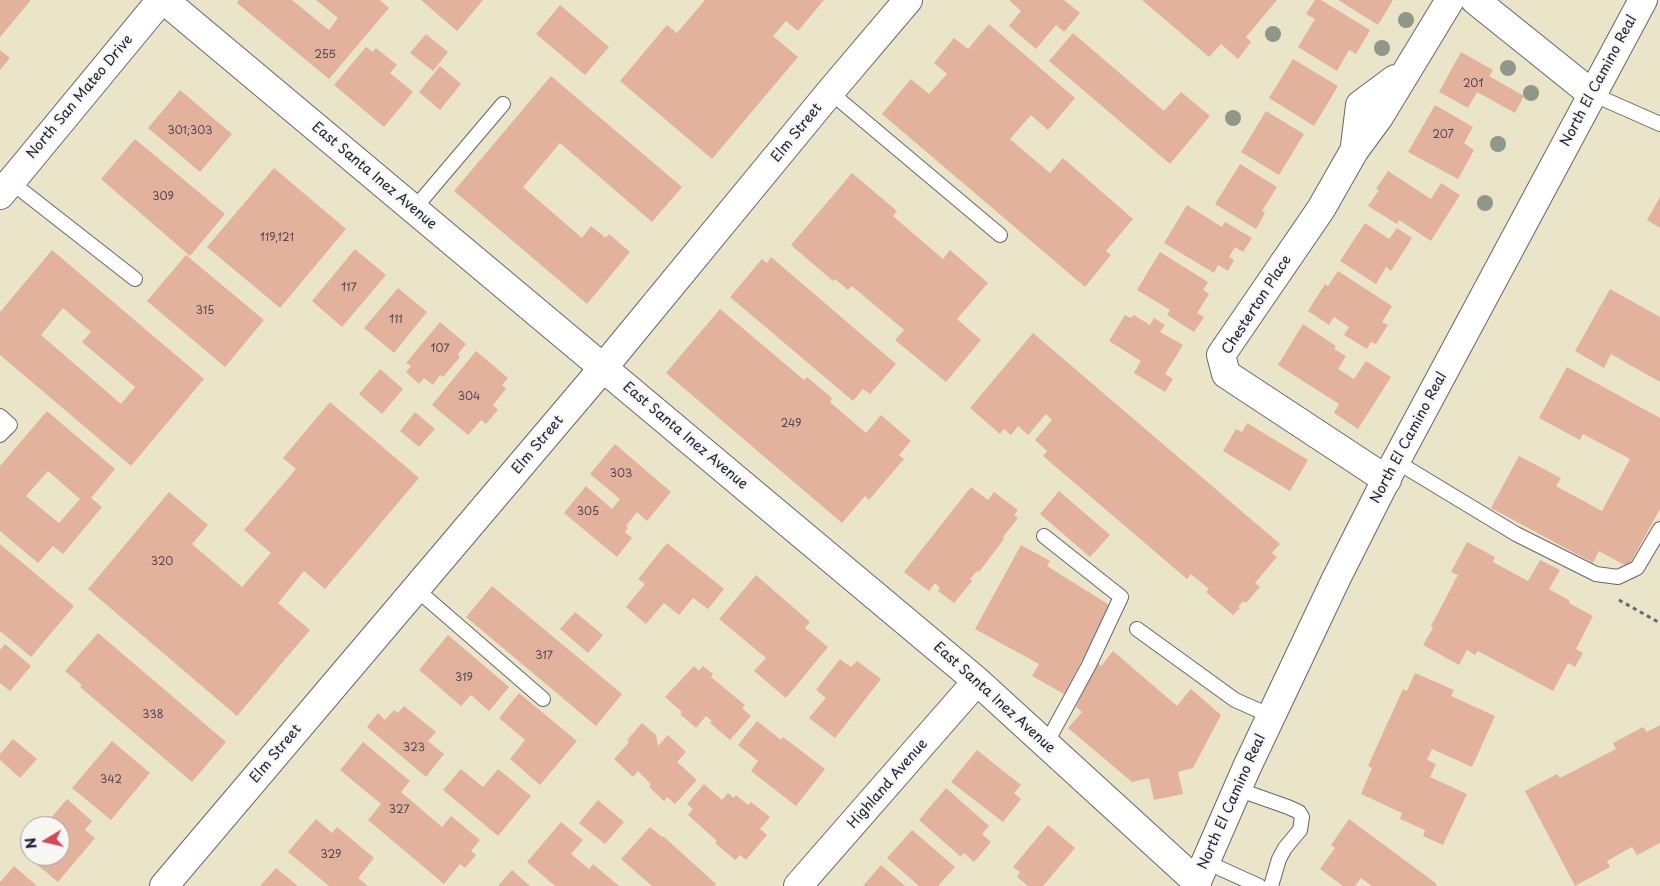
<!DOCTYPE html>
<style>
body{margin:0}
#map{position:relative;width:1660px;height:886px;overflow:hidden;background:#eae5c8;font-family:"Playpen Sans",sans-serif}
canvas{display:block}
.north{position:absolute;left:20px;top:816px;width:50px;height:50px;box-sizing:border-box;background:#f6f6f2;border:1px solid #a1a1a9;border-radius:50%;rotate:261deg;font-size:14px;font-weight:700;line-height:20px;text-align:center;color:#22223b}
.north::after{content:'';display:block;margin:auto;width:18px;height:22px;background:#d1495b;clip-path:polygon(50% 0,100% 100%,50% 72%,0 100%)}
</style>
<div id="map">
<canvas width="1660" height="886"></canvas>
<div class="north">N</div>
</div>
<script>
const c = document.querySelector('canvas').getContext('2d');
c.lineJoin = 'round';
function fill(path, color) {
  c.fillStyle = color;
  c.fill(path, 'evenodd');
}
function poly(rows) {
  const path = new Path2D();
  for (const r of rows) {
    path.moveTo(r[0], r[1]);
    for (let i = 2; i < r.length; i += 2) path.lineTo(r[i], r[i + 1]);
  }
  return path;
}
function trace(path, color, width, dash) {
  c.strokeStyle = color;
  c.lineWidth = width;
  c.lineCap = dash ? 'butt' : 'round';
  c.setLineDash(dash || []);
  c.stroke(path);
}
function drawText(font, color, halo, rows, align = 'center') {
  c.font = font + ' "Playpen Sans",sans-serif';
  c.lineWidth = 4.5;
  c.setLineDash([]);
  c.textBaseline = 'middle';
  c.strokeStyle = halo;
  c.fillStyle = color;
  for (const [text, x, y, turn = 0] of rows) {
    c.save();
    c.translate(x, y);
    c.rotate((+turn || 0) * Math.PI / 180);
    c.textAlign = isNaN(turn) ? turn : align;
    if (halo) c.strokeText(text, 0, 0);
    c.fillText(text, 0, 0);
    c.restore();
  }
}
const building = poly([
 [0,0,31,0,0,37],
 [239,0,292,0,329,30,338,18,316,0,380,0,389,8,329,79,237,3],
 [421,0,483,0,457,31],
 [705,0,824,0,798,31,786,21,773,36,798,57,712,159,620,81,667,25,677,33],
 [1009,0,1064,0,1080,13,1064,32,1056,25,1036,49,1009,26,1021,11],
 [1142,0,1277,0,1246,37,1251,42,1238,59,1221,44,1209,57],
 [1315,0,1321,0,1370,30,1356,54,1349,50,1337,71,1298,47,1315,19,1306,14],
 [1338,0,1393,0,1378,25],
 [560,5,609,47,585,75,536,34],
 [989,24,1075,98,1048,130,1031,115,1010,139,1050,173,1063,158,1133,219,1106,251,1111,255,1085,287,882,114,911,79,929,94,947,74,934,63,954,38,968,49],
 [1073,33,1164,111,1181,92,1210,116,1170,164,1049,61],
 [426,34,448,52,433,71,410,53],
 [366,47,373,52,376,48,397,65,390,73,413,92,384,127,334,85],
 [0,50,10,58,0,70],
 [1461,52,1493,70,1489,76,1524,96,1515,113,1477,92,1468,108,1439,92],
 [1293,59,1338,86,1314,126,1269,98],
 [440,66,461,84,440,110,419,92],
 [551,76,682,187,652,222,560,143,523,187,582,238,591,226,606,238,609,234,630,252,587,304,454,191],
 [180,90,232,134,200,172,148,128],
 [1435,105,1473,127,1464,143,1474,150,1458,179,1408,152],
 [1266,111,1304,134,1279,175,1241,152],
 [135,139,225,214,190,256,101,179],
 [1240,164,1277,187,1262,211,1265,213,1256,229,1215,204],
 [274,168,346,229,280,308,207,247],
 [1388,171,1431,199,1441,183,1460,195,1431,241,1399,220,1397,224,1368,206,1379,190,1376,189],
 [852,173,897,211,893,216,943,259,950,250,988,283,957,319,981,340,946,382,895,340,904,330,852,286,848,290,835,279,833,281,791,245],
 [1660,197,1660,228,1647,220],
 [1187,205,1222,227,1225,222,1252,238,1243,252,1235,247,1229,257,1234,260,1228,271,1218,265,1214,273,1164,243],
 [1365,223,1389,239,1397,228,1412,238,1391,271,1386,267,1376,284,1340,261],
 [355,249,386,275,342,327,312,301],
 [52,250,204,379,131,466,0,355,0,312],
 [63,308,91,332,82,342,135,387,121,404,41,335],
 [1160,252,1208,282,1203,290,1209,294,1197,313,1204,317,1194,332,1167,315,1170,310,1137,290],
 [186,255,264,320,225,367,147,301],
 [771,257,896,364,870,394,863,389,853,401,730,297,762,259,767,263],
 [1338,271,1392,306,1382,322,1388,325,1376,344,1371,342,1367,349,1344,335,1349,327,1334,317,1329,325,1308,311,1325,284,1328,286],
 [398,288,427,312,394,353,364,328],
 [1610,289,1660,317,1660,382,1611,354,1604,368,1575,351],
 [720,309,804,380,807,377,832,398,830,402,866,433,881,415,911,441,899,455,904,459,869,500,865,496,842,523,666,373],
 [1125,315,1131,318,1134,315,1150,325,1154,318,1165,325,1160,332,1183,345,1165,374,1173,379,1165,392,1134,373,1141,361,1109,341],
 [440,322,466,344,458,354,460,357,443,377,440,375,433,385,424,378,419,384,406,372,411,366,406,363],
 [1303,324,1336,346,1334,349,1346,356,1338,369,1354,379,1366,361,1391,377,1358,429,1334,413,1339,404,1278,365],
 [1033,333,1280,544,1272,553,1277,557,1255,583,1260,587,1246,603,1243,601,1238,607,1240,608,1233,615,1206,592,1209,589,1191,574,1187,579,1043,456,1047,451,1035,440,1052,420,1046,414,1028,435,1018,426,1011,435,1004,429,1000,434,970,408],
 [476,351,508,378,502,385,506,389,493,405,498,410,486,424,481,420,468,435,432,405],
 [1567,367,1660,418,1660,509,1628,567,1599,551,1593,563,1491,508,1519,456,1561,478,1556,486,1602,511,1630,459,1583,434,1580,440,1539,418],
 [380,369,403,389,382,414,359,394],
 [330,402,419,478,325,589,304,571,278,603,310,630,237,716,88,589,169,492,208,525,192,544,242,587,271,553,244,530,296,469,283,458],
 [47,411,115,469,91,498,102,507,63,554,53,546,38,563,0,531,0,466],
 [48,471,80,499,59,523,26,496],
 [415,412,435,429,419,447,400,431],
 [1247,423,1308,460,1290,491,1223,451,1236,429,1242,432],
 [615,444,671,492,647,521,637,512,626,526,628,528,625,532,632,538,617,557,564,513,586,486,612,509,620,499,590,474],
 [971,487,988,500,994,492,1018,510,1014,515,1018,518,1003,537,1004,539,979,572,977,571,970,579,972,581,954,603,938,591,940,588,935,583,929,591,904,572],
 [1059,491,1110,535,1090,557,1040,514],
 [1467,542,1495,557,1493,562,1528,581,1540,560,1560,570,1549,589,1570,601,1569,603,1593,616,1576,649,1583,653,1575,667,1568,663,1553,691,1478,651,1475,655,1467,650,1459,665,1423,645,1433,628,1431,626,1458,575,1451,572],
 [667,543,724,589,708,609,693,598,679,615,664,603,646,624,626,607,645,584,638,579],
 [0,544,74,606,31,657,0,631],
 [1021,545,1050,561,1047,566,1111,606,1064,694,1032,676,1039,664,975,629],
 [756,575,810,622,805,628,828,647,786,698,754,671,766,658,719,619],
 [492,586,622,694,596,726,466,617],
 [575,612,603,635,588,653,560,629],
 [98,633,226,742,192,782,80,687,82,685,65,671],
 [448,635,509,687,489,711,471,695,461,706,419,670],
 [5,644,31,666,10,691,0,683,0,650],
 [1113,651,1177,706,1191,689,1221,715,1193,768,1178,772,1183,794,1154,800,1149,778,1132,782,1068,728,1082,712,1076,707,1097,662,1101,666],
 [840,659,851,667,857,661,881,679,835,738,809,718,826,698,816,690],
 [694,666,699,671,703,666,713,674,711,677,745,705,742,708,751,716,730,740,710,723,712,721,706,716,696,728,680,714,682,712,665,697],
 [1415,673,1454,690,1451,696,1495,716,1472,767,1432,749,1427,760,1436,764,1430,777,1467,794,1443,845,1423,836,1425,830,1400,819,1402,813,1361,794,1372,768,1368,766,1403,689,1407,691],
 [519,693,577,741,540,785,510,759,525,740,499,718],
 [404,706,436,732,428,741,444,754,426,777,367,727,378,713,385,720,394,710,398,713],
 [757,721,781,740,783,737,825,769,796,806,751,771,758,761,738,745],
 [642,723,656,735,658,746,668,735,686,752,677,762,697,780,675,804,667,797,664,801,649,787,651,784,638,771,633,777,614,759,629,742,627,740],
 [1660,725,1660,843,1637,855,1632,847,1607,861,1610,867,1575,886,1525,791,1557,774,1560,778,1616,749,1613,743,1643,727,1647,732],
 [13,739,37,759,20,778,0,760,0,754],
 [112,741,150,773,111,820,72,788],
 [363,742,410,781,401,792,442,827,451,816,480,840,471,851,476,855,465,868,460,864,444,884,368,820,381,804,340,770],
 [977,750,1021,785,1014,793,1021,799,1003,822,951,782],
 [461,769,483,787,498,769,531,796,498,836,443,790],
 [704,784,722,800,728,793,734,798,736,795,748,805,751,802,770,817,760,829,767,835,746,860,740,855,735,860,715,843,717,841,688,815,693,809,687,804],
 [946,788,989,826,982,834,991,842,974,862,964,853,961,857,919,820],
 [67,799,92,821,85,830,95,838,58,882,22,852,30,843,27,840,30,837,30,856,60,856,60,826,39,826,48,816,51,818],
 [598,800,624,822,605,844,579,823],
 [316,819,332,833,337,827,374,858,358,878,368,886,329,886,288,852],
 [1349,819,1437,884,1436,886,1372,886,1361,878,1355,886,1343,886,1320,869,1335,848,1331,845],
 [561,822,583,840,571,854,589,869,593,864,619,886,555,886,527,862],
 [1048,825,1075,848,1043,886,1028,886,1017,877,1020,872,1013,867],
 [650,827,662,837,663,836,716,884,715,886,652,886,621,859],
 [912,830,955,867,938,886,919,886,887,858],
 [881,865,905,886,863,886],
 [14,866,37,886,0,886,0,882],
 [276,868,298,886,260,886],
 [512,870,530,886,498,886]
]);
const path = poly([
 [1619,600,1660,623]
]);
const lane = poly([
 [830,92,1000,235],
 [1592,94,1660,124],
 [11,182,135,279],
 [414,209,503,104],
 [0,416,10,425,0,435],
 [1397,462,1516,534,1596,574,1618,577,1637,568,1660,529],
 [1044,536,1121,597,1089,665,1046,744],
 [416,589,543,699],
 [1137,629,1235,700,1271,716],
 [1237,789,1288,807,1299,812,1302,817,1300,830,1285,848,1279,859,1271,886],
 [1206,862,1259,886]
]);
const street = poly([
 [164,0,977,681,1197,882],
 [1475,0,1592,94],
 [1355,146,1360,105,1395,79],
 [1387,480,1226,374,1221,355,1321,209,1354,151,1379,117,1450,0],
 [164,886,603,368,830,92,908,0],
 [798,886,977,681]
]);
const secondary = poly([
 [0,195,161,0]
]);
const primary = poly([
 [1195,886,1247,767,1336,579,1390,472,1643,0]
]);
const trees = [
 [1406,20],
 [1273,34],
 [1382,48],
 [1508,68],
 [1531,93],
 [1233,118],
 [1498,144],
 [1485,203]
];
const numberNames = [
 ["255",325,55],
 ["201",1473,84],
 ["301;303",190,131],
 ["207",1443,135],
 ["309",163,197],
 ["119,121",277,238],
 ["117",349,288],
 ["315",205,311],
 ["111",396,320],
 ["107",440,349],
 ["304",469,397],
 ["249",791,424],
 ["303",621,474],
 ["305",588,512],
 ["320",162,562],
 ["317",544,656],
 ["319",464,678],
 ["338",153,715],
 ["323",414,748],
 ["342",111,780],
 ["327",399,810],
 ["329",331,855]
];
const streetNames = [
 ["North El Camino Real",1599,81,-62],
 ["North San Mateo Drive",80,97,-50],
 ["Elm Street",797,133,-51],
 ["East Santa Inez Avenue",374,176,40],
 ["Chesterton Place",1257,305,-57],
 ["East Santa Inez Avenue",685,436,40],
 ["North El Camino Real",1409,438,-62],
 ["Elm Street",538,445,-50],
 ["East Santa Inez Avenue",994,698,42],
 ["Elm Street",276,754,-50],
 ["Highland Avenue",888,784,-49],
 ["North El Camino Real",1232,802,-66]
];
fill(building, '#e2b29d');
trace(lane, '#68666c', 16);
trace(street, '#68666c', 30);
trace(secondary, '#68666c', 30);
trace(primary, '#68666c', 30);
trace(path, '#68666c', 3, [4, 4]);
trace(lane, '#fff', 14);
trace(street, '#fff', 28);
trace(secondary, '#fff', 28);
trace(primary, '#fff', 28);
c.fillStyle = '#8f9788';
for (const [x, y] of trees) {
  c.beginPath();
  c.arc(x, y, 8, 0, 2 * Math.PI);
  c.fill();
}
drawText('11px', '#524654', null, numberNames);
drawText('14px', '#22223b', '#f6f6f2', streetNames);
</script>
